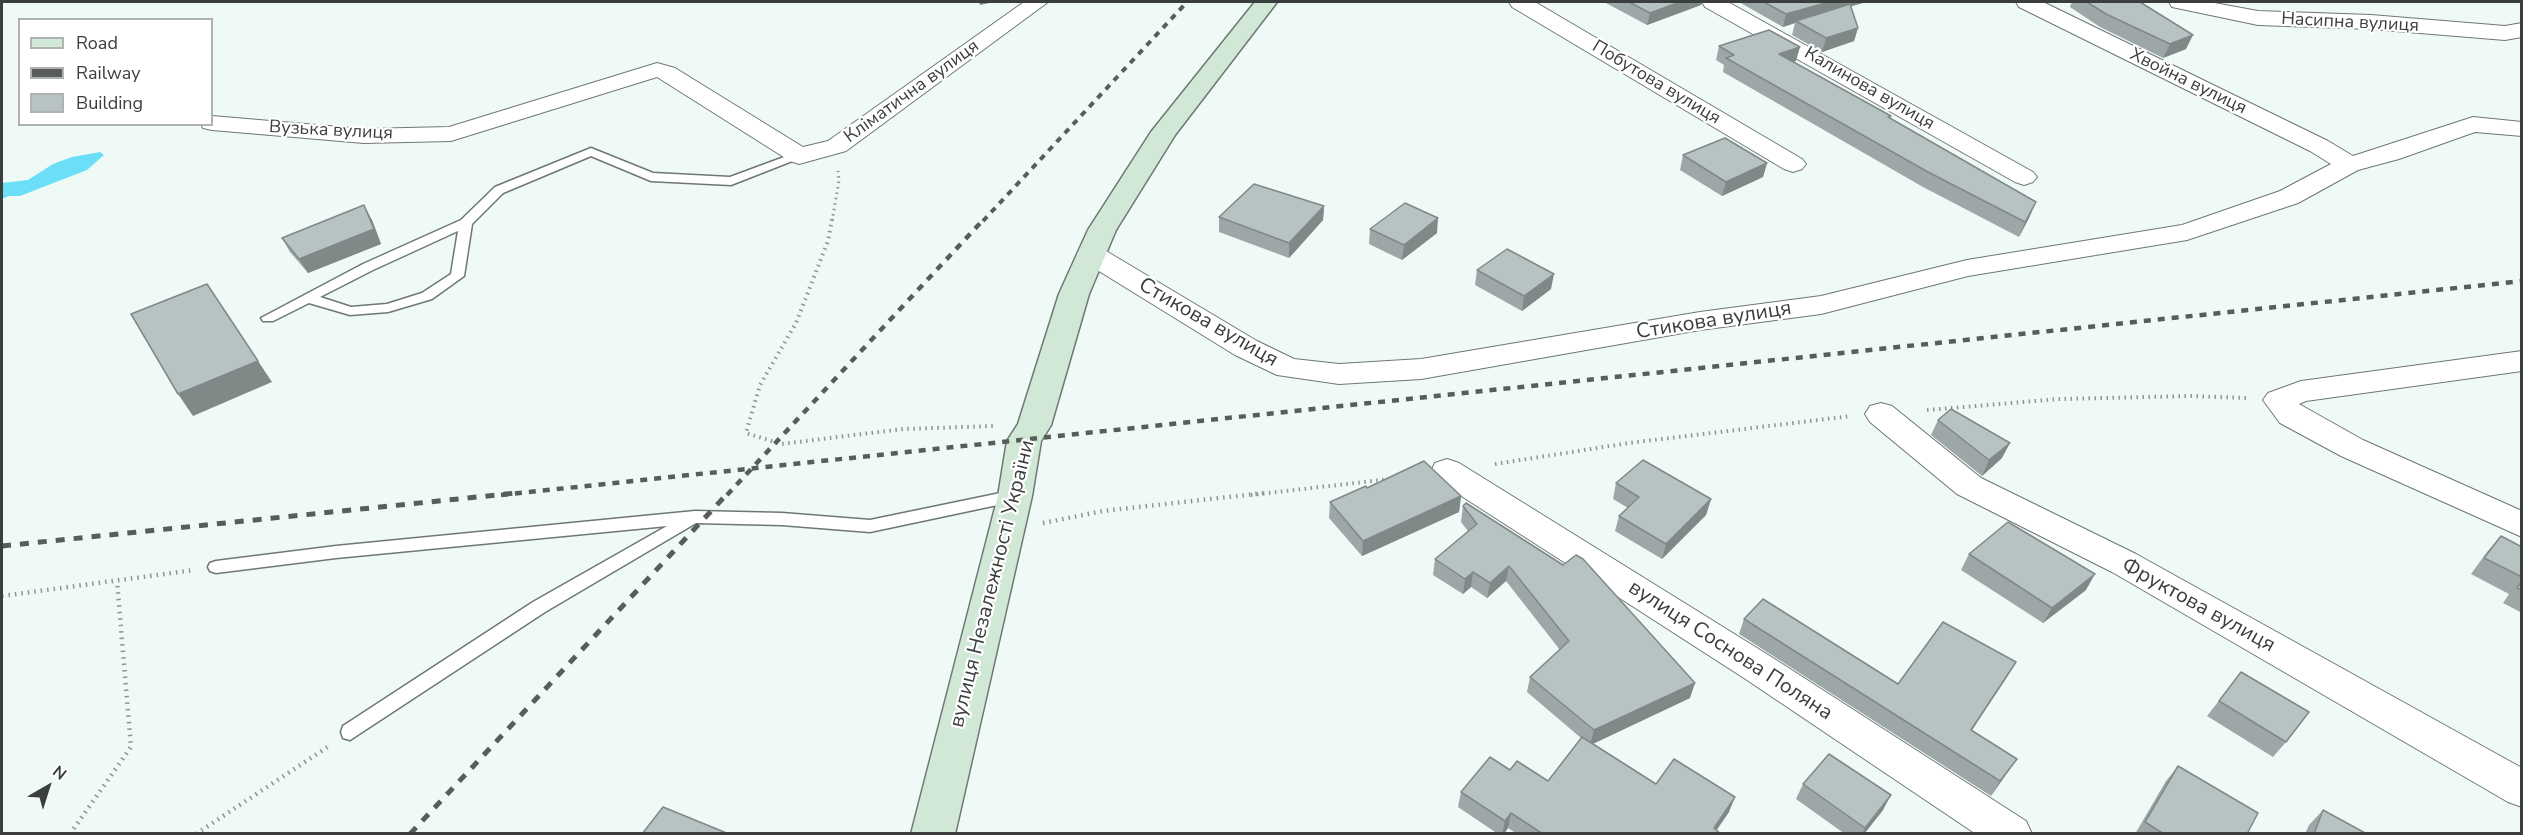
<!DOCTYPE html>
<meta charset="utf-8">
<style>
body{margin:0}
#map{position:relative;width:2523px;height:835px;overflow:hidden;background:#effaf6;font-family:"Nunito Sans",sans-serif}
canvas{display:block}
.frame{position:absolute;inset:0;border:3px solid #3a3e3c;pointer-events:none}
.legend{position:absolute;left:18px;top:18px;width:195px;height:108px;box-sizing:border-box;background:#fff;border:2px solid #b0b2b1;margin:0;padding:8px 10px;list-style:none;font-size:18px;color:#3a3e3c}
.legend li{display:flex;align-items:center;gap:12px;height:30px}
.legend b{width:30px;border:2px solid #b0b2b1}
.north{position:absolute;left:18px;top:757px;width:60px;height:60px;-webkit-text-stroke:4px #fff;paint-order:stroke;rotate:39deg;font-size:16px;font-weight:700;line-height:24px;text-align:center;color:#3a3e3c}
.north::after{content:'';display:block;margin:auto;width:21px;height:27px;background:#3a3e3c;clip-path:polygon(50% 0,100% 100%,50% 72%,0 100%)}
</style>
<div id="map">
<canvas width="2523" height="835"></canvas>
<div class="frame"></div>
<ul class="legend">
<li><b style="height:8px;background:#d1e8d7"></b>Road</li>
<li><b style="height:8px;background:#585d5b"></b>Railway</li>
<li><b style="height:16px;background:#b7c2c2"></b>Building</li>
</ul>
<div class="north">N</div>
</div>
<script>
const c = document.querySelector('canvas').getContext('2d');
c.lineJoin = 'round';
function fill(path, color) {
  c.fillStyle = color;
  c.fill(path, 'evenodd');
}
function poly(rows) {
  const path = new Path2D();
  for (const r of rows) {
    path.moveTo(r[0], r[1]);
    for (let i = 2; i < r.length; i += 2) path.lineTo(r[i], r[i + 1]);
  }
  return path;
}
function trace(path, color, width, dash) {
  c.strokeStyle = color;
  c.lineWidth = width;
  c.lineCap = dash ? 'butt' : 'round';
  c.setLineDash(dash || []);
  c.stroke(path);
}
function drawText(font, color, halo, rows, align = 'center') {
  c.font = font + ' "Nunito Sans",sans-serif';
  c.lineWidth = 4.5;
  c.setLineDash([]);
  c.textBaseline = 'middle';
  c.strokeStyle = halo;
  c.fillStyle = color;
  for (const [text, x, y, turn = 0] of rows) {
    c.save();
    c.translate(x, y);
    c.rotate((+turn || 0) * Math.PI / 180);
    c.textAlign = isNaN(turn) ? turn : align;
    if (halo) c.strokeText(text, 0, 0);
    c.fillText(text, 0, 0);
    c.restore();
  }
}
const water = poly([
 [100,152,104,155,87,170,20,196,9,196,2,199,2,183,28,180,53,164,72,157]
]);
const pathFar2 = poly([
 [832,221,839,181,838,171]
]);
const pathFar1 = poly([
 [832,219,828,241,796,323,760,385,746,433,781,444,903,429,995,426],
 [1927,410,2060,399,2191,396,2246,398],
 [1495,464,1629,443,1851,416],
 [1251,495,1390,479]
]);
const path = poly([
 [1043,523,1103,511,1264,493],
 [2,596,194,570],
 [70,834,131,747,117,581],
 [196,834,329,746]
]);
const lane = poly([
 [591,148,653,173,730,177,795,153,803,153,805,156,731,185,651,181,591,156,503,193,472,224,464,276,432,299,388,312,350,315,309,303,273,321,263,321,261,318,363,264,461,220,495,187,591,148],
 [458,231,451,274,422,293,387,304,351,307,320,297,373,270,458,231],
 [1015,490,1021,492,1023,496,1021,500,870,532,782,525,696,523,545,612,350,740,343,738,341,732,343,726,533,602,667,526,336,558,216,573,210,571,208,567,210,563,216,561,336,546,695,511,782,513,870,520,1015,490]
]);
const street = poly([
 [1024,2,1048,2,846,151,799,164,790,161,657,77,451,141,364,143,212,130,203,128,201,124,212,124,212,116,364,129,449,127,657,63,675,68,803,147,828,141,1024,2],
 [1509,2,1535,2,1802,159,1806,164,1802,169,1793,172,1784,169,1512,7,1509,2],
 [1702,2,1728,2,2033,172,2037,177,2033,182,2024,185,2015,182,1705,7,1702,2],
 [2016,2,2043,2,2328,141,2353,156,2473,117,2522,122,2522,136,2475,132,2399,159,2358,170,2298,203,2187,240,1968,276,1821,314,1700,330,1421,379,1339,384,1277,375,1235,355,1081,260,1077,254,1081,248,1091,246,1101,248,1257,341,1294,359,1339,364,1421,359,1700,312,1821,296,1967,260,2182,225,2280,191,2331,164,2310,151,2019,7,2016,2],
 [2169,2,2209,2,2258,11,2371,15,2505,26,2522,23,2522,37,2505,40,2371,29,2258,25,2172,7,2169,2],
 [2522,351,2522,371,2306,401,2299,404,2363,440,2522,511,2522,537,2341,456,2280,423,2263,400,2268,393,2301,381,2522,351],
 [1881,403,1892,406,1981,478,2136,554,2522,768,2522,807,2508,802,2112,572,1957,494,1870,422,1865,414,1870,406,1881,403],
 [1447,459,1459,463,1773,658,2026,821,2032,834,1976,834,1747,680,1435,479,1431,471,1435,463,1447,459]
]);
const secondary = poly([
 [1255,2,1277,2,1175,135,1116,230,1089,294,1051,425,1041,441,1032,496,955,834,911,834,998,496,1007,441,1018,424,1059,294,1088,230,1151,132,1255,2]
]);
const railFar2 = poly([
 [983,221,1187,2]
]);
const railFar1 = poly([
 [501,495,2522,281],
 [727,495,984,219]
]);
const rail = poly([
 [2,546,516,493],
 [410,834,728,493]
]);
const wall = poly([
 [1604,2,1702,2,1701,5,1647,25],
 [1739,2,1866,2,1851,6,1858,28,1854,41,1822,52,1792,35,1795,23,1783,27],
 [2072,2,2140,2,2186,49,2163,58,2100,27,2070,7],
 [1719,46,1796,61,1793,62,1891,116,1890,118,2030,216,2019,237,1923,187,1723,72,1724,65,1716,60],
 [1683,155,1767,163,1763,177,1722,196,1680,170],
 [1324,206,1323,220,1289,258,1219,232,1219,217],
 [372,220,381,244,308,273,290,252,282,238],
 [1370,229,1437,233,1402,260,1369,244],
 [1477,270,1551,289,1522,311,1475,285],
 [1938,420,2002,458,1982,476,1931,435],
 [1616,483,1711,499,1706,515,1662,559,1615,531,1619,516,1628,508,1613,499],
 [1367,488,1461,496,1459,512,1362,556,1329,518,1330,502],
 [1463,506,1690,698,1593,744,1656,784,1729,812,1716,830,1721,834,1517,834,1508,828,1504,834,1498,834,1458,807,1461,792,1510,770,1548,781,1581,738,1527,692,1530,677,1560,650,1506,581,1487,598,1471,587,1463,594,1433,575,1435,559,1468,531,1461,522],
 [2501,536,2522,547,2522,613,2503,603,2509,594,2471,574,2487,552],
 [1969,554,2086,590,2043,623,1961,570],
 [1744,619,1898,684,2016,662,1972,730,2017,759,1991,796,1739,634],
 [2241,672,2286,742,2273,757,2207,716],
 [2178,766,2247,834,2135,834,2166,781],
 [1803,784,1883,810,1864,834,1845,834,1796,799],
 [2323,810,2367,834,2305,834,2309,825]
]);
const shadedWall = poly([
 [979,2,994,2,980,5],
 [1680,2,1702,2,1701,5,1647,25,1650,13],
 [1829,2,1866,2,1797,22,1796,21,1795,23,1783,27,1786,14],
 [1858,28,1854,41,1822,52,1826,38],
 [2193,35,2186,49,2163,58,2170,44],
 [1800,47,1796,61,1775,68,1779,54],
 [1767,163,1763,177,1722,196,1726,182],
 [2036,202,2030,216,2019,237,2025,222],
 [364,205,372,220,381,244,308,273,299,259],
 [1324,206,1323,220,1289,258,1289,243],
 [1438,218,1437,233,1402,260,1404,245],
 [1554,274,1551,289,1522,311,1524,296],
 [258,361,272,382,193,416,178,394],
 [2010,443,2002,458,1982,476,1989,460],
 [1461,496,1459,512,1362,556,1363,541],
 [1711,499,1706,515,1662,559,1666,544],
 [1509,566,1506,581,1487,598,1490,583],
 [1473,572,1471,587,1463,594,1465,579],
 [2095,574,2086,590,2043,623,2052,608],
 [2016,662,2007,677,1962,745,1971,730],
 [1695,683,1690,698,1590,745,1594,730],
 [2017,759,2007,773,1991,796,2000,781],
 [1891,795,1883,810,1864,834,1862,834,1865,828],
 [1735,797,1729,812,1714,834,1714,828],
 [1511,813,1508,828,1504,834,1502,834,1505,821]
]);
const building = poly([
 [1629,2,1680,2,1650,13,1629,2],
 [1764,2,1829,2,1786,14,1764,2],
 [2087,2,2140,2,2193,35,2170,44,2106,14,2087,2],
 [1850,4,1858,28,1826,38,1796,21,1850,4],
 [1769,30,1800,47,1779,54,1891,116,1888,117,2036,202,2025,222,1928,172,1726,58,1734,55,1719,46,1769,30],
 [1725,138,1767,163,1726,182,1683,155,1725,138],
 [1254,184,1324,206,1289,243,1219,217,1254,184],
 [1405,203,1438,218,1404,245,1370,229,1405,203],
 [364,205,374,229,299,259,282,238,364,205],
 [1507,249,1554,274,1524,296,1477,270,1507,249],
 [207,284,258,361,178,394,131,314,207,284],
 [1951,409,2010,443,1989,460,1938,420,1951,409],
 [1643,460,1711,499,1666,544,1619,516,1639,497,1616,483,1643,460],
 [1424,461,1461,496,1363,541,1330,502,1366,486,1367,488,1424,461],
 [1466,503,1563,565,1576,555,1583,559,1695,683,1594,730,1530,677,1569,641,1509,566,1490,583,1473,572,1465,579,1435,559,1477,524,1463,506,1466,503],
 [2008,522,2095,574,2052,608,1969,554,2008,522],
 [2501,536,2522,547,2522,577,2484,558,2501,536],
 [2522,581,2522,590,2517,588,2522,581],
 [1763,599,1898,684,1943,622,2016,662,1971,730,2017,759,2000,781,1744,619,1763,599],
 [2241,672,2309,712,2286,742,2219,701,2241,672],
 [1582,737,1656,784,1674,759,1735,797,1714,828,1721,834,1543,834,1511,813,1505,821,1461,792,1490,757,1510,770,1517,761,1548,781,1582,737],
 [1829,754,1891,795,1865,828,1803,784,1829,754],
 [2178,766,2258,813,2247,834,2164,834,2145,822,2178,766],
 [663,807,729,834,642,834,663,807],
 [2323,810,2367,834,2314,834,2323,810]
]);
const farStreetnames = [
 ["Насипна вулиця",2350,23,3],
 ["Хвойна вулиця",2188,82,26],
 ["Побутова вулиця",1656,83,31],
 ["Калинова вулиця",1869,89,30],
 ["Кліматична вулиця",912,92,-36],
 ["Вузька вулиця",331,131,3]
];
const streetNames = [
 ["Стикова вулиця",1714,321,-9],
 ["Стикова вулиця",1208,323,30],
 ["вулиця Незалежності України",993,584,-76],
 ["Фруктова вулиця",2198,606,29],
 ["вулиця Соснова Поляна",1730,651,33]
];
fill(water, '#6bdff8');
trace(lane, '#6e7774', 3);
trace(street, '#6e7774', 2);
trace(secondary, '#6e7774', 3);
trace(pathFar2, '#8d9491', 3, [1.5, 4]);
trace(pathFar1, '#8d9491', 4, [1.5, 4.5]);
trace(path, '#8d9491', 4.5, [1.5, 5]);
fill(lane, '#fff');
fill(street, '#fff');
fill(secondary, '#d1e8d7');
trace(railFar2, '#585d5b', 4, [6, 6]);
trace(railFar1, '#585d5b', 4.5, [7, 7]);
trace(rail, '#585d5b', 5, [9, 9]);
fill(wall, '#9da7a7');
fill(shadedWall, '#808888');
fill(building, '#b7c2c2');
trace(building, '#808888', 1.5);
drawText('18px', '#3a3e3c', '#fff', farStreetnames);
drawText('21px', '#3a3e3c', '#fff', streetNames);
</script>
